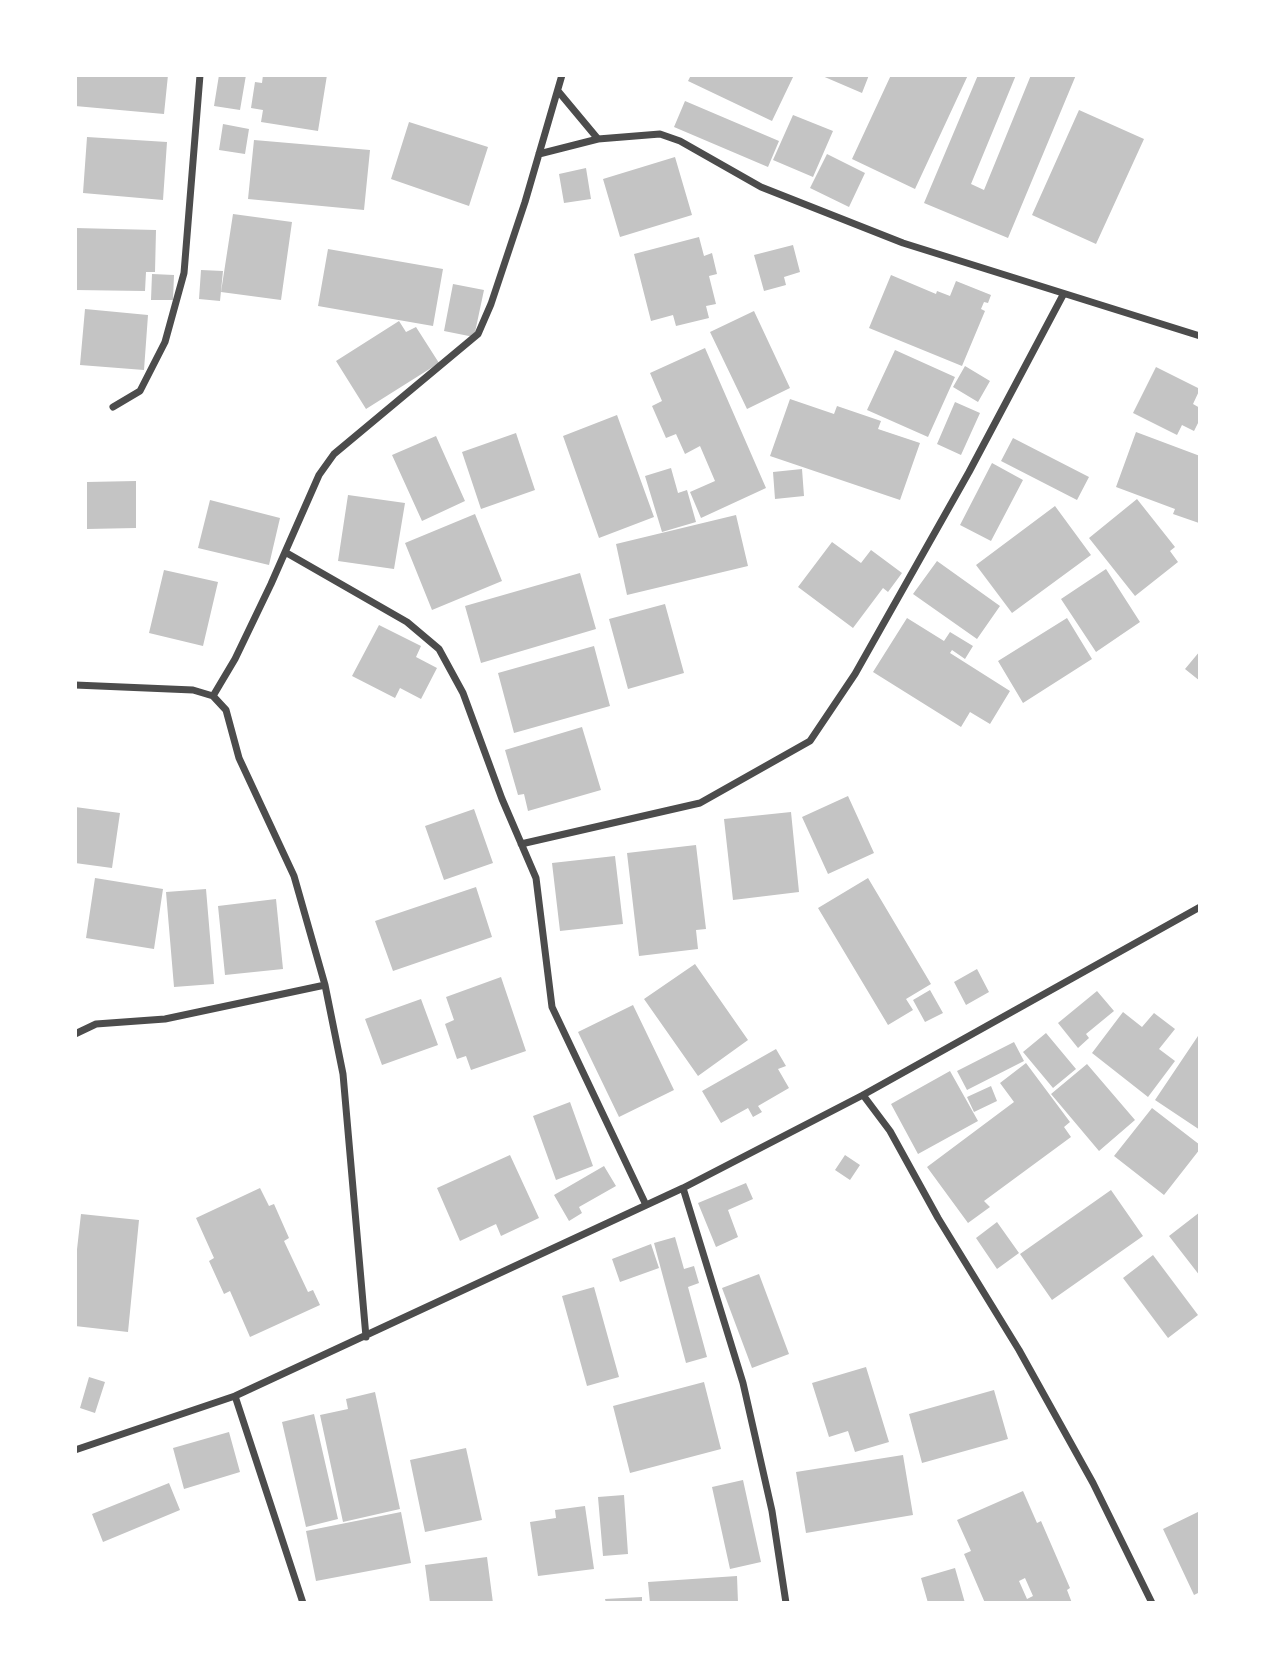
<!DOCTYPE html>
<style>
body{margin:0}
#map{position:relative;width:1275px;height:1678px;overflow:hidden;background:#fff;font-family:Montserrat,sans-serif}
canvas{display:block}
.frame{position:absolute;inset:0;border:77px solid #fff;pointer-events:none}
</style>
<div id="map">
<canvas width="1275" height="1678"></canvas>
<div class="frame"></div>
</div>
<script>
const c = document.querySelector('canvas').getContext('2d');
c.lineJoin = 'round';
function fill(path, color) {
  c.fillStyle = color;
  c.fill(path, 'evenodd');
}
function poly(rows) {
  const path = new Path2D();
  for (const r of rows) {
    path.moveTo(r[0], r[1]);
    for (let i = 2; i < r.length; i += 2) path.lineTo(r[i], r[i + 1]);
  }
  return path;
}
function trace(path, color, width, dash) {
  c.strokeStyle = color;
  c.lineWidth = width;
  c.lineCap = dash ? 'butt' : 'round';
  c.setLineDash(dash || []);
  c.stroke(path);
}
const building = poly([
 [75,75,168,75,164,114,75,106],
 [219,75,246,75,240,110,214,106],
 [263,75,327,75,318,131,261,122,263,110,251,108,255,82,262,83],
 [691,75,794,75,772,121,688,81],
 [820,75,869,75,862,93],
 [891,75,968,75,915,189,852,159],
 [978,75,1016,75,971,184,984,190,1031,75,1076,75,1008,238,924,203],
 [685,101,779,141,768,167,674,127],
 [1079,110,1144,139,1096,244,1032,215],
 [793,115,833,131,813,177,773,160],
 [409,122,488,147,469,206,391,179],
 [223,124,249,129,245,154,219,150],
 [87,137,167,142,163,200,83,193],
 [254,140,370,150,364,210,248,199],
 [827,154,865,173,849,207,810,188],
 [675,157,692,215,620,237,603,179],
 [586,168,591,199,564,203,559,174],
 [233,214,292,222,281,300,221,292],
 [75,228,156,230,155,272,146,272,145,291,75,290],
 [699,237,704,256,712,253,717,274,709,276,716,304,706,306,709,318,676,326,673,315,651,321,634,254],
 [793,245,800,272,784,277,786,285,764,291,754,255],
 [328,249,443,269,433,326,318,306],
 [201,270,223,271,220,301,199,299],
 [152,274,174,275,173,300,151,300],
 [891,275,936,294,937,291,950,296,956,281,991,295,988,303,984,302,981,309,985,311,962,366,869,328],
 [453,284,484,290,474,337,444,331],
 [85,309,148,315,144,370,80,365],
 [754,311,790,388,747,409,710,332],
 [399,321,406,332,416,327,439,363,366,409,336,361],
 [705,348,766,488,701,518,690,492,715,481,700,446,685,454,676,434,666,438,652,406,662,401,650,373],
 [895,350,955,377,928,437,867,410],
 [965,366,990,381,978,402,953,387],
 [1156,367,1200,389,1193,404,1200,408,1200,419,1194,431,1182,425,1177,435,1133,413],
 [790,399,834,414,837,406,881,421,878,429,920,443,900,500,770,456],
 [955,402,980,413,961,455,937,444],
 [617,415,654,517,599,538,563,436],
 [1136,432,1200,456,1199,523,1173,514,1175,509,1116,487],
 [516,433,535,490,481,509,462,452],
 [436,436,465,501,422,521,392,455],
 [1013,438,1089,477,1077,500,1001,461],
 [992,463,1023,480,991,541,960,525],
 [671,468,678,493,687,490,696,522,662,532,645,476],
 [802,469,804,496,775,499,773,472],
 [136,481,136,528,87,529,87,482],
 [348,495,405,503,394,569,338,561],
 [1137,499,1175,547,1170,551,1178,562,1135,596,1089,538],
 [210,500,280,518,269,565,198,548],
 [1055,506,1091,555,1012,613,976,565],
 [475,514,502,581,432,610,405,543],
 [736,515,748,566,627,595,616,544],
 [832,542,861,563,871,550,902,573,888,592,883,588,853,628,798,587],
 [937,561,1000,606,977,639,913,594],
 [1106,569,1140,622,1096,652,1061,599],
 [164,570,218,582,203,646,149,633],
 [580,573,596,629,481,663,465,606],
 [665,604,684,673,628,689,609,619],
 [907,618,944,641,950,632,973,646,965,659,952,650,950,653,1010,691,990,724,970,712,961,727,873,672],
 [1067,618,1092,659,1023,703,998,661],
 [379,625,421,646,416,657,437,668,421,699,400,688,395,698,352,676],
 [594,646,610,706,514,733,498,673],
 [1200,651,1200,681,1185,669],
 [582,727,601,790,528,811,524,794,518,795,505,750],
 [848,796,874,853,828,874,802,817],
 [75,807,120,813,112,868,75,863],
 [474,809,493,863,444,880,425,826],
 [791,812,799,892,733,900,724,819],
 [696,845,706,929,696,930,698,949,639,956,627,853],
 [615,856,623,924,560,931,552,863],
 [95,878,163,889,154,949,86,938],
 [868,878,931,984,906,999,913,1010,888,1025,818,908],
 [476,887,492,937,393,971,375,921],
 [206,889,214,984,174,987,166,892],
 [276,899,283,969,225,975,218,906],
 [695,964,748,1040,698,1076,644,999],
 [977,969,989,992,966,1005,954,982],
 [501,977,526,1051,471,1070,466,1056,457,1059,445,1024,454,1020,446,997],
 [930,990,943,1013,925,1022,913,1000],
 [1097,991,1114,1011,1086,1034,1089,1038,1078,1048,1058,1023],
 [421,999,438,1045,382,1065,365,1019],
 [633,1005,674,1090,619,1117,578,1032],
 [1123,1012,1142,1027,1154,1013,1175,1029,1159,1049,1175,1061,1148,1097,1092,1053],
 [1046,1033,1076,1069,1053,1088,1023,1052],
 [1200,1033,1200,1130,1155,1100],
 [1014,1042,1024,1061,967,1090,957,1071],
 [776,1049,786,1066,778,1069,789,1088,758,1106,762,1112,753,1117,748,1108,721,1123,702,1091],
 [1026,1063,1070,1122,1064,1127,1071,1137,984,1201,990,1207,968,1223,927,1167,1014,1102,1000,1083],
 [1087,1064,1135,1120,1099,1151,1051,1094],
 [950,1071,978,1121,918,1154,891,1104],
 [991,1086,997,1101,974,1112,967,1097],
 [570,1102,593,1166,556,1180,533,1116],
 [1152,1108,1200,1145,1200,1149,1164,1195,1114,1156],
 [510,1155,539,1218,501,1236,496,1224,460,1241,437,1188],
 [845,1155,860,1165,850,1180,835,1170],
 [604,1166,616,1186,579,1207,582,1213,569,1221,554,1195],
 [746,1183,753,1199,728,1210,738,1237,716,1247,698,1203],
 [260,1188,269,1206,274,1204,289,1238,284,1241,308,1292,313,1290,320,1305,250,1337,230,1291,224,1294,209,1261,214,1258,196,1218],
 [1111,1190,1143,1236,1052,1300,1020,1254],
 [1200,1212,1200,1276,1169,1236],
 [81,1214,139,1220,128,1332,75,1326,75,1267],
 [997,1222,1019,1253,997,1269,976,1238],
 [675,1237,684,1269,694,1266,699,1283,688,1287,707,1357,686,1363,654,1243],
 [651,1244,659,1268,620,1282,612,1259],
 [1153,1255,1198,1315,1168,1338,1123,1278],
 [759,1274,789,1354,752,1368,722,1288],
 [594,1287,619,1377,587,1386,562,1296],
 [866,1367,889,1442,855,1452,848,1431,829,1437,812,1383],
 [89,1377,105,1382,95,1413,80,1408],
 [704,1382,721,1449,630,1473,613,1406],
 [994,1390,1008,1439,922,1463,909,1414],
 [375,1392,400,1509,343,1522,320,1415,348,1409,346,1399],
 [314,1414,338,1519,306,1527,282,1422],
 [229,1432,240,1472,184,1489,173,1448],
 [466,1448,482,1520,425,1532,410,1460],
 [903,1455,913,1515,806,1533,796,1472],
 [743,1480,761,1562,730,1569,712,1487],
 [169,1483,180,1510,103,1542,92,1514],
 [1023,1491,1037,1523,1041,1521,1070,1588,1067,1590,1072,1603,985,1603,964,1554,971,1551,957,1520],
 [1025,1578,1033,1596,1027,1599,1019,1581],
 [624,1495,628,1554,603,1556,598,1497],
 [585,1506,594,1569,538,1576,530,1522,556,1518,555,1510],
 [1200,1511,1200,1592,1194,1595,1163,1529],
 [401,1512,411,1563,316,1581,306,1531],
 [487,1557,493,1603,430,1603,425,1565],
 [955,1568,965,1603,928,1603,921,1578],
 [737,1576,738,1603,650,1603,648,1582],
 [642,1597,642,1603,606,1603,605,1599]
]);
const minor = poly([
 [558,91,598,139],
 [539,154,598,139,660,134,680,141,761,187,903,243,1200,336],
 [113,407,140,391,165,342,184,273,200,75],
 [285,552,407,622,439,649,463,693,502,799,536,878,552,1007,646,1205],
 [75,685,193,690,213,696,226,710,239,758,294,876,325,985,343,1074,366,1337],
 [213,696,235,659,271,584,319,475,334,454,478,334,491,304,525,202,562,75],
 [521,844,700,803,810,741,855,674,969,472,1063,295],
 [75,1034,96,1024,165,1019,325,985],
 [863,1095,890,1131,938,1218,1019,1350,1093,1483,1152,1603],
 [683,1188,743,1383,772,1511,786,1603],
 [235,1396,303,1603],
 [75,1450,235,1396,683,1188,863,1095,1200,907]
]);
fill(building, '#c4c4c4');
trace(minor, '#4c4c4c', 7);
</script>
